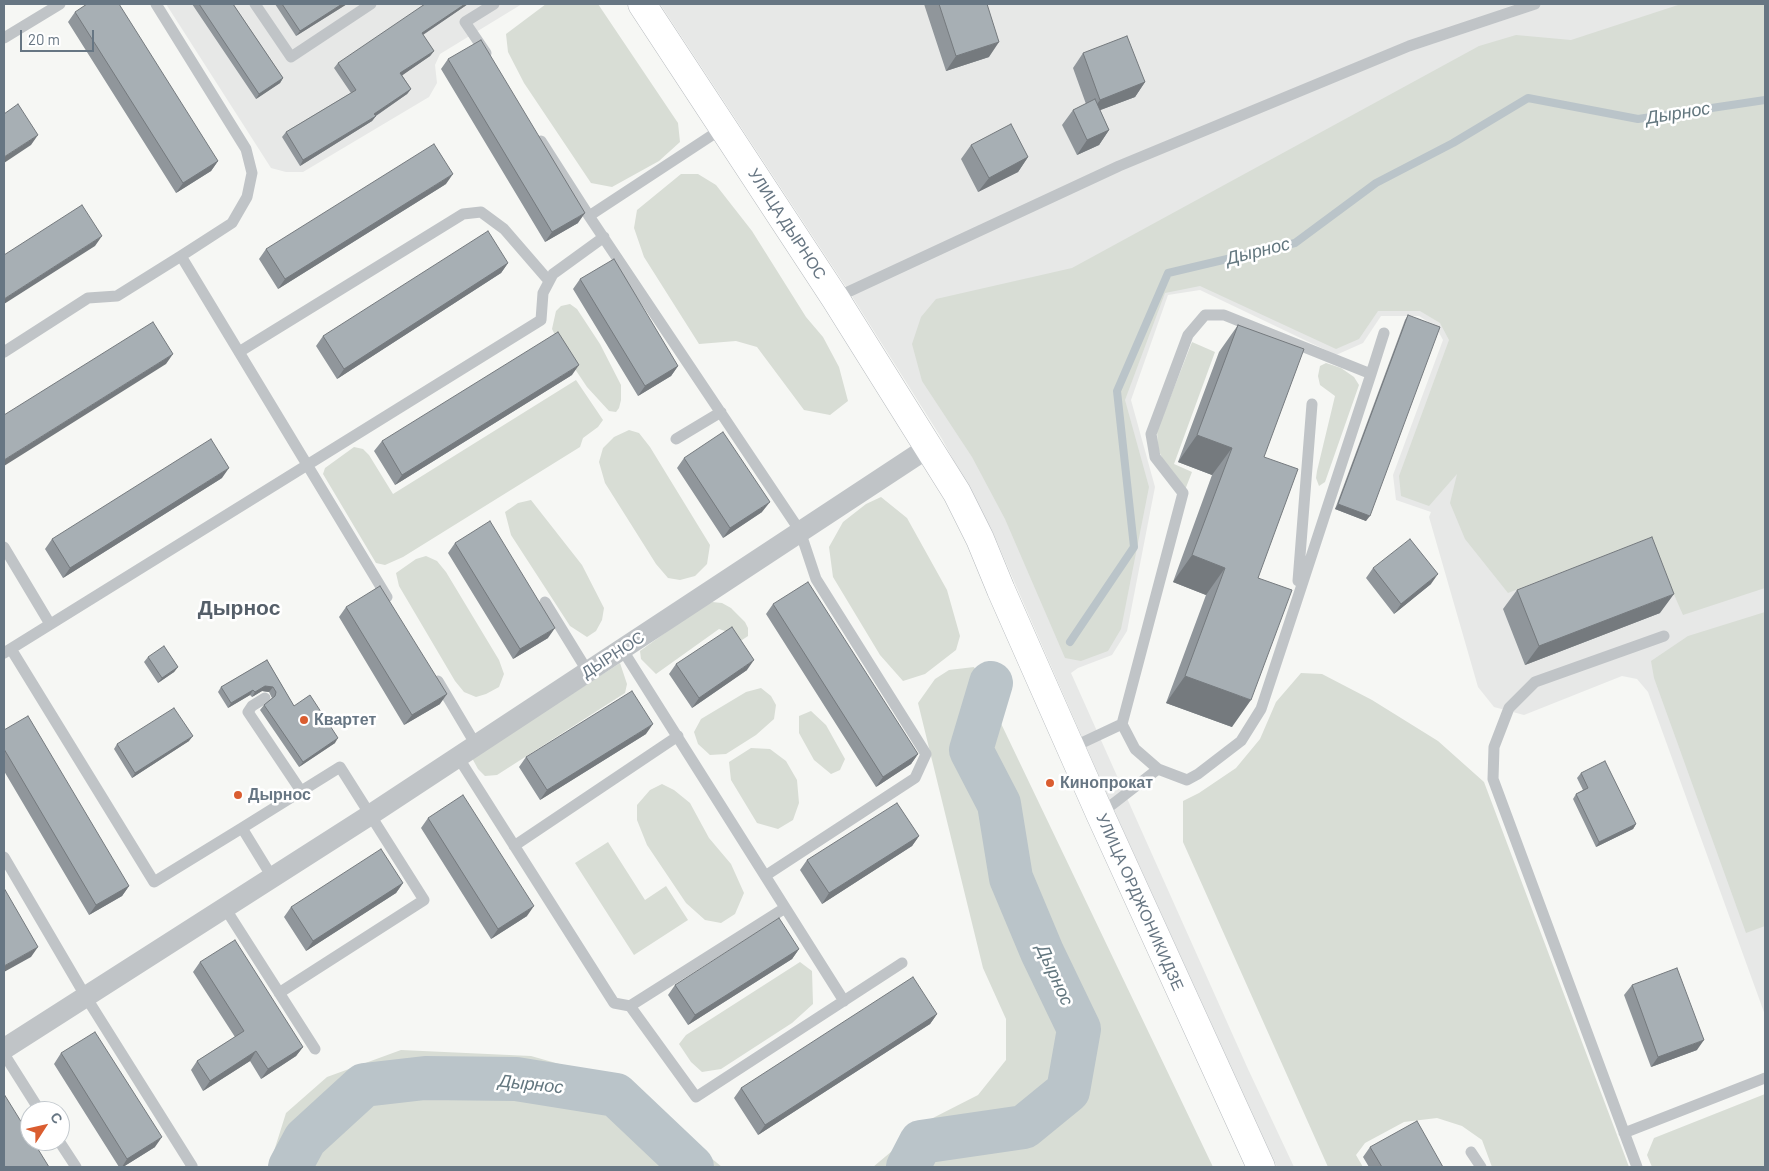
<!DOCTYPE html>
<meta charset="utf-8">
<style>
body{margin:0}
#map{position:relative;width:1769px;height:1171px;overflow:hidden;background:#f6f7f4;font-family:Barlow,sans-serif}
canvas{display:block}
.frame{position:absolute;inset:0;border:5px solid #677683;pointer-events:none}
.north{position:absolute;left:20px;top:1101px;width:50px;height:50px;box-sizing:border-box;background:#fff;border:1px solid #c2c8cd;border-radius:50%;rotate:55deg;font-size:14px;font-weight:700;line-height:20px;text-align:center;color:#677683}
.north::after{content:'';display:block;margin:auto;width:18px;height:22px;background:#da5d30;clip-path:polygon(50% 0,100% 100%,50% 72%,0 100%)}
.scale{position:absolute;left:20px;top:30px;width:74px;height:22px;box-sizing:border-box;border:2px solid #677683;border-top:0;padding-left:6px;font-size:15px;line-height:18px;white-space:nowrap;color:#677683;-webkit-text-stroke:4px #fff;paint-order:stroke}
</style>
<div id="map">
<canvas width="1769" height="1171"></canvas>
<div class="frame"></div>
<div class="north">С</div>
<div class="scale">20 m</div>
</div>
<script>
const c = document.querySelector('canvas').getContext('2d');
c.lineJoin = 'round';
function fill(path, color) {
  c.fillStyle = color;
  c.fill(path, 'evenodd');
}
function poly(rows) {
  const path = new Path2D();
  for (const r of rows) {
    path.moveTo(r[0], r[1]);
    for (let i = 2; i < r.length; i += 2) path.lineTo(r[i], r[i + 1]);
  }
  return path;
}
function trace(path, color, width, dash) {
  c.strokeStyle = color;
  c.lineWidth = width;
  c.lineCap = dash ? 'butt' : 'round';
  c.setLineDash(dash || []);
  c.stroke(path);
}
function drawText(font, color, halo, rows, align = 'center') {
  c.font = font + ' Barlow,sans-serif';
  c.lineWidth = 5;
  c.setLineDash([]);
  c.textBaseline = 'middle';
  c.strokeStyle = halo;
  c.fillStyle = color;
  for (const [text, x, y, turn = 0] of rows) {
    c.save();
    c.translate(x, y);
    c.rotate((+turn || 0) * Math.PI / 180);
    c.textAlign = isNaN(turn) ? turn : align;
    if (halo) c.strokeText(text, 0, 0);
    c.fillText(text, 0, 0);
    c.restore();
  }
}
const built = poly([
 [166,4,522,4,440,54,435,65,437,83,429,97,303,172,286,172,271,168],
 [660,4,1765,4,1765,1015,1648,692,1637,679,1622,676,1524,715,1494,707,1478,687,1429,517,1431,512,1396,500,1393,475,1443,340,1436,327,1419,316,1381,316,1363,343,1336,355,1200,290,1168,295,1131,400,1155,487,1127,631,1112,655,1078,668,1071,673,1248,1069,1294,1167,1277,1167,1113,808,993,533,942,439,848,290]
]);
const green = poly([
 [546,4,598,4,678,123,680,142,659,161,612,187,591,183,524,83,508,52,506,34],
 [1681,4,1765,4,1765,588,1683,615,1649,538,1508,593,1465,539,1450,503,1457,474,1429,506,1401,496,1399,476,1449,340,1440,323,1420,311,1378,311,1359,339,1336,349,1200,286,1165,293,1125,400,1149,487,1121,629,1108,651,1081,661,1065,658,1005,519,972,457,922,381,912,344,921,317,936,299,1072,268,1479,46,1516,35,1571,40],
 [681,174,698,174,716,185,752,231,806,317,823,337,839,367,848,401,830,415,804,410,757,347,736,341,699,344,644,257,634,228,637,210],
 [570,304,577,309,600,344,621,385,621,400,619,408,616,412,609,411,587,387,563,351,552,329,556,311,561,306],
 [1192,342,1215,352,1174,464,1192,472,1185,490,1164,462,1158,449,1157,431],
 [1326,363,1341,368,1354,377,1359,385,1325,482,1319,486,1316,478,1317,471,1335,396,1320,385,1318,376,1320,366],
 [576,380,603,420,598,427,583,438,580,447,403,557,385,565,376,563,323,474,325,468,354,447,363,449,369,455,393,494],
 [629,430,639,433,650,447,710,545,707,564,695,576,680,580,668,578,656,564,605,483,599,462,603,448,614,437],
 [881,497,907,518,947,590,960,636,956,650,925,674,903,681,880,655,833,577,829,547,843,522,866,504],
 [531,500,582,565,604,608,602,620,596,631,587,637,570,626,511,535,505,512,518,503],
 [426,556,437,561,446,572,499,660,504,674,499,687,486,694,476,697,464,692,455,681,399,586,396,573,416,559],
 [712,602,722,603,731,608,745,622,748,628,748,636,739,642,728,632,719,629,656,674,641,659,640,651,702,606],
 [1765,612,1765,926,1746,933,1654,678,1651,661,1688,636],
 [620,663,627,684,625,693,497,775,485,776,478,769,472,758],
 [974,667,1213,1167,873,1167,929,1120,978,1095,1006,1060,1006,1019,983,968,918,703,935,679,949,670],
 [1301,673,1322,674,1372,700,1438,741,1484,782,1629,1167,1492,1167,1482,1140,1462,1126,1437,1118,1404,1122,1365,1143,1356,1155,1363,1167,1328,1167,1183,842,1183,801,1199,793,1236,768,1260,739,1276,702],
 [761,688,771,696,776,705,774,719,756,735,726,754,710,755,698,744,694,732,701,719,746,692],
 [811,711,826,725,845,759,840,770,831,774,814,760,799,733,799,716],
 [751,748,770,749,786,761,797,780,799,803,793,820,778,829,757,823,731,780,729,762],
 [662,784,674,790,690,803,709,838,731,864,744,893,735,914,721,923,705,920,686,903,647,845,637,820,637,805,650,790],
 [608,842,645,900,666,886,688,920,634,955,575,863],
 [800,962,812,971,813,1004,792,1023,721,1069,702,1072,691,1062,679,1044,686,1035],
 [401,1050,531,1056,616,1080,722,1167,269,1167,286,1113,327,1077],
 [1765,1094,1765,1167,1652,1167,1647,1155,1654,1138]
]);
const stream = poly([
 [1070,642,1134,547,1117,391,1168,273,1295,243,1376,183,1453,143,1528,98,1638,119,1765,100]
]);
const river = poly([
 [290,1167,305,1139,364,1085,425,1078,516,1079,616,1095,692,1167],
 [908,1167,921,1142,1024,1127,1068,1091,1079,1029,1042,952,1011,878,999,804,971,750,991,683]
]);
const service = poly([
 [255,4,291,57,371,4],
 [4,38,60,4],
 [486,53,465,22,494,4],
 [541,141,589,216,800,531,816,579,926,754,915,778,765,876],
 [589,216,723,128],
 [181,256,387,597],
 [835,298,1119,166,1409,46,1535,4],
 [4,352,88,298,117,296,181,256,232,223,247,197,252,173,246,149,156,4],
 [239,352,463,214,481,212,504,229,549,281],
 [1371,374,1224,315,1205,315,1188,335,1151,434,1155,457,1183,493,1122,724,1135,749,1158,769,1187,780,1198,774,1241,741,1261,709,1297,600,1371,374,1384,333],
 [676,439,721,412],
 [4,547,50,624],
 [1298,581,1312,404],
 [545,602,588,672],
 [11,649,154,882,242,828],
 [622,649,844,1001],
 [4,653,541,320,543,293,553,274,604,237],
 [438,681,476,745],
 [265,698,252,706,248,712,301,791],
 [1071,748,1122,724],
 [458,757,614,1003,630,1006,696,1097,902,963],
 [1100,814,1158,769],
 [514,846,678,736],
 [4,857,86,997,192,1166,191,1167],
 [272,877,242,828,340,767,424,900,279,993],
 [225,908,315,1049],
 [630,1006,785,908],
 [4,1054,40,1111],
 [1624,1133,1765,1078],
 [59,1141,76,1167],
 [1471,1152,1481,1167],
 [1637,1167,1493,779,1494,747,1509,708,1535,682,1664,636]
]);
const minor = poly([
 [4,1049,370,815,929,447]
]);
const secondary = poly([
 [642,4,835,298,957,493,980,539,1001,590,1100,814,1261,1167]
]);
const wall = poly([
 [192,4,233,4,283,78,280,83,256,99],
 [275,4,347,4,296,36],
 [468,4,423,35,434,51,430,56,402,75,411,89,407,94,376,116,372,121,300,166,282,137,286,132,351,93,334,68,338,63],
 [924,4,987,4,989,57,946,71],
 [75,12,218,161,211,171,176,193,68,22],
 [1083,53,1145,82,1135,97,1100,110,1109,130,1099,145,1077,155,1062,125,1073,110,1086,104,1073,68],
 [448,59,578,223,545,242,441,69],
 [971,145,1028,157,1018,172,978,192,961,159],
 [446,184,278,289,259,259,266,249],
 [508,263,501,273,337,379,316,346,323,336],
 [580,279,678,366,671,376,638,396,573,289],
 [1408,315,1366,521,1335,509,1405,320],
 [1238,325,1264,457,1258,578,1232,727,1166,703,1206,595,1173,582,1212,475,1178,462,1219,352],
 [572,375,395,485,374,451,382,441],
 [684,458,762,512,723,538,677,468],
 [222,478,63,578,45,549,52,539],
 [455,543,548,638,513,659,448,553],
 [1373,568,1431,584,1394,614,1366,578],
 [1517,590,1660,613,1525,665,1503,609],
 [773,604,918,754,911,764,876,787,766,614],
 [346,607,440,704,404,725,339,617],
 [148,657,178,667,174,672,158,683,144,662],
 [267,660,294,706,335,743,299,767,260,710,264,705,272,698,269,692,262,691,252,697,250,695,228,708,218,692,221,687],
 [676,664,747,670,692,708,669,674],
 [4,730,129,886,122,896,89,915,4,771],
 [646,734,540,800,519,767,526,757],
 [189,741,132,778,114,749,117,744],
 [1581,773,1636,824,1633,829,1596,847,1573,799,1576,794,1583,790,1577,778],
 [428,818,527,916,491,939,421,828],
 [919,836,912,846,822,904,800,870,807,860],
 [403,883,396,893,306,951,284,917,291,907],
 [799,949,792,959,688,1025,668,995,675,985],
 [200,962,303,1047,296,1056,261,1079,250,1061,203,1091,191,1070,197,1061,235,1037,193,972],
 [1632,985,1697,1050,1651,1067,1624,995],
 [937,1014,930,1024,758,1135,734,1098,741,1088],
 [61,1053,155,1147,123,1167,119,1167,54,1064],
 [1370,1147,1443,1167,1369,1167,1363,1157]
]);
const shadedWall = poly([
 [342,4,347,4,296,36,300,31],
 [465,4,468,4,418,38,422,33],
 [999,42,989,57,946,71,956,56],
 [434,51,430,56,397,79,400,73],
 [283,78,280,83,256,99,259,94],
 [1145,82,1135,97,1090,114,1100,100],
 [411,89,407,94,371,119,374,114],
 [376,116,372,121,300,166,303,160],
 [1109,130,1099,145,1077,155,1087,140],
 [38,135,31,145,4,163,4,157],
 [1028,157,1018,172,978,192,989,178],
 [218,161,211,171,176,193,183,183],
 [453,174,446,184,278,289,285,279],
 [585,213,578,223,545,242,552,232],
 [102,236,95,246,4,304,4,299],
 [508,263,501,273,337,379,344,369],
 [173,354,166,364,4,466,4,460],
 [579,365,572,375,395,485,402,475],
 [678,366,671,376,638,396,645,386],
 [1197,435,1232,448,1212,475,1178,462],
 [229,468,222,478,63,578,70,568],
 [770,502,762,512,723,538,730,528],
 [1338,504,1370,516,1366,521,1335,509],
 [1192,555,1225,568,1206,595,1173,582],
 [1438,574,1431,584,1394,614,1401,604],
 [1674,594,1660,613,1525,665,1539,646],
 [555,628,548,638,513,659,520,649],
 [754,660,747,670,692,708,699,698],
 [178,667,174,672,158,683,162,678],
 [1185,676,1251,700,1232,727,1166,703],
 [265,686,273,687,269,692,262,691,252,697,255,692],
 [253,690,250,695,228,708,231,703],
 [447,694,440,704,404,725,412,715],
 [653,724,646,734,540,800,547,790],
 [193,736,189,741,132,778,135,773],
 [338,738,335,743,299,767,303,762],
 [918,754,911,764,876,787,883,777],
 [1636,824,1633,829,1596,847,1599,842],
 [919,836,912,846,822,904,829,893],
 [403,883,396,893,306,951,313,941],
 [129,886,122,896,89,915,96,905],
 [534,906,527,916,491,939,498,929],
 [38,947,31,957,4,972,4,966],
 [799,949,792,959,688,1025,695,1015],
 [937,1014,930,1024,758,1135,765,1125],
 [1704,1040,1697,1050,1651,1067,1658,1057],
 [303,1047,296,1056,261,1079,268,1069],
 [256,1051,250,1061,203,1091,210,1081],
 [162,1137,155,1147,123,1167,122,1167,127,1159]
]);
const building = poly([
 [87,4,119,4,218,161,183,183,75,12,87,4],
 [199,4,233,4,283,78,259,94,199,4],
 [282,4,342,4,300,31,282,4],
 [425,4,465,4,422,33,434,51,400,73,411,89,374,114,376,116,303,160,286,132,356,90,338,63,425,4],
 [939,4,987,4,999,42,956,56,939,4],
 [1127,36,1145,82,1100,100,1083,53,1127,36],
 [481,40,585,213,552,232,448,59,481,40],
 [1095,99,1109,130,1087,140,1073,110,1095,99],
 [18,104,38,135,4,157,4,114,18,104],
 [1011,124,1028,157,989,178,971,145,1011,124],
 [434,144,453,174,285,279,266,249,434,144],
 [82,205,102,236,4,299,4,255,82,205],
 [488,231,508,263,344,369,323,336,488,231],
 [614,259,678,366,645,386,580,279,614,259],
 [1408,315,1440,327,1370,516,1338,504,1408,315],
 [153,322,173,354,4,460,4,415,153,322],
 [1238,325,1304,349,1264,457,1298,469,1258,578,1292,590,1251,700,1185,676,1225,568,1192,555,1232,448,1197,435,1238,325],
 [558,332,579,365,402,475,382,441,558,332],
 [723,432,770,502,730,528,684,458,723,432],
 [211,439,229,468,70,568,52,539,211,439],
 [490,521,555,628,520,649,455,543,490,521],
 [1652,537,1674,594,1539,646,1517,590,1652,537],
 [1410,539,1438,574,1401,604,1373,568,1410,539],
 [808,582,918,754,883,777,773,604,808,582],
 [380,586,447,694,412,715,346,607,380,586],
 [732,627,754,660,699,698,676,664,732,627],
 [164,646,178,667,162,678,148,657,164,646],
 [267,660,294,706,310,695,338,738,303,762,264,705,275,696,276,692,273,687,265,686,255,692,253,690,231,703,221,687,267,660],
 [632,691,653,724,547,790,526,757,632,691],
 [174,708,193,736,135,773,117,744,174,708],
 [28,716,129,886,96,905,4,749,4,730,28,716],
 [1605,761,1636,824,1599,842,1576,794,1588,788,1581,773,1605,761],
 [463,795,534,906,498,929,428,818,463,795],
 [897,803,919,836,829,893,807,860,897,803],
 [381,849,403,883,313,941,291,907,381,849],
 [4,888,38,947,4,966,4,888],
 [779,918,799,949,695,1015,675,985,779,918],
 [235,940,303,1047,268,1069,256,1051,210,1081,197,1061,244,1031,200,962,235,940],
 [1677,968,1704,1040,1658,1057,1632,985,1677,968],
 [913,977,937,1014,765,1125,741,1088,913,977],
 [95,1032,162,1137,127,1159,61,1053,95,1032],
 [4,1094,30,1136,30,1141,33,1141,49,1167,4,1167,4,1094],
 [1417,1121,1443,1167,1382,1167,1370,1147,1417,1121]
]);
const markers = [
 [304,720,5,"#da5d30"],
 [1050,783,5,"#da5d30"],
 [238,795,5,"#da5d30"]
];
const streetNames = [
 ["УЛИЦА ДЫРНОС",787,224,57],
 ["ДЫРНОС",613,655,-33],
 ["УЛИЦА ОРДЖОНИКИДЗЕ",1140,902,66]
];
const poiNames = [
 ["Квартет",314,720],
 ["Кинопрокат",1060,783],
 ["Дырнос",248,795]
];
const waterNames = [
 ["Дырнос",1678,113,-9],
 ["Дырнос",1258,251,-14],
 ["Дырнос",1055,975,66],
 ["Дырнос",531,1084,6]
];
const districtNames = [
 ["Дырнос",239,608]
];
fill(built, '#e7e8e7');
fill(green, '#d8ddd5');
trace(stream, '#bac4c9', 8);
trace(river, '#bac4c9', 44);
trace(secondary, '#b5b9bd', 29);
trace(service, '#c0c4c7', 11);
trace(minor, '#c0c4c7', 21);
trace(secondary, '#fff', 28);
fill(wall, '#90969b');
fill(shadedWall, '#757a7e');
fill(building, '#a7afb4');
trace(building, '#757a7e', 1);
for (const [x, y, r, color] of markers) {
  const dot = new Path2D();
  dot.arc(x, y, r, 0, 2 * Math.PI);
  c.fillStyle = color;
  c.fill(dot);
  trace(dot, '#fff', 2);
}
drawText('16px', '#677683', '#fff', streetNames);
drawText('bold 16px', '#677683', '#fff', poiNames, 'left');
drawText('italic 18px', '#63777f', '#fff', waterNames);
drawText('bold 21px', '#555f69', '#fff', districtNames);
</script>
